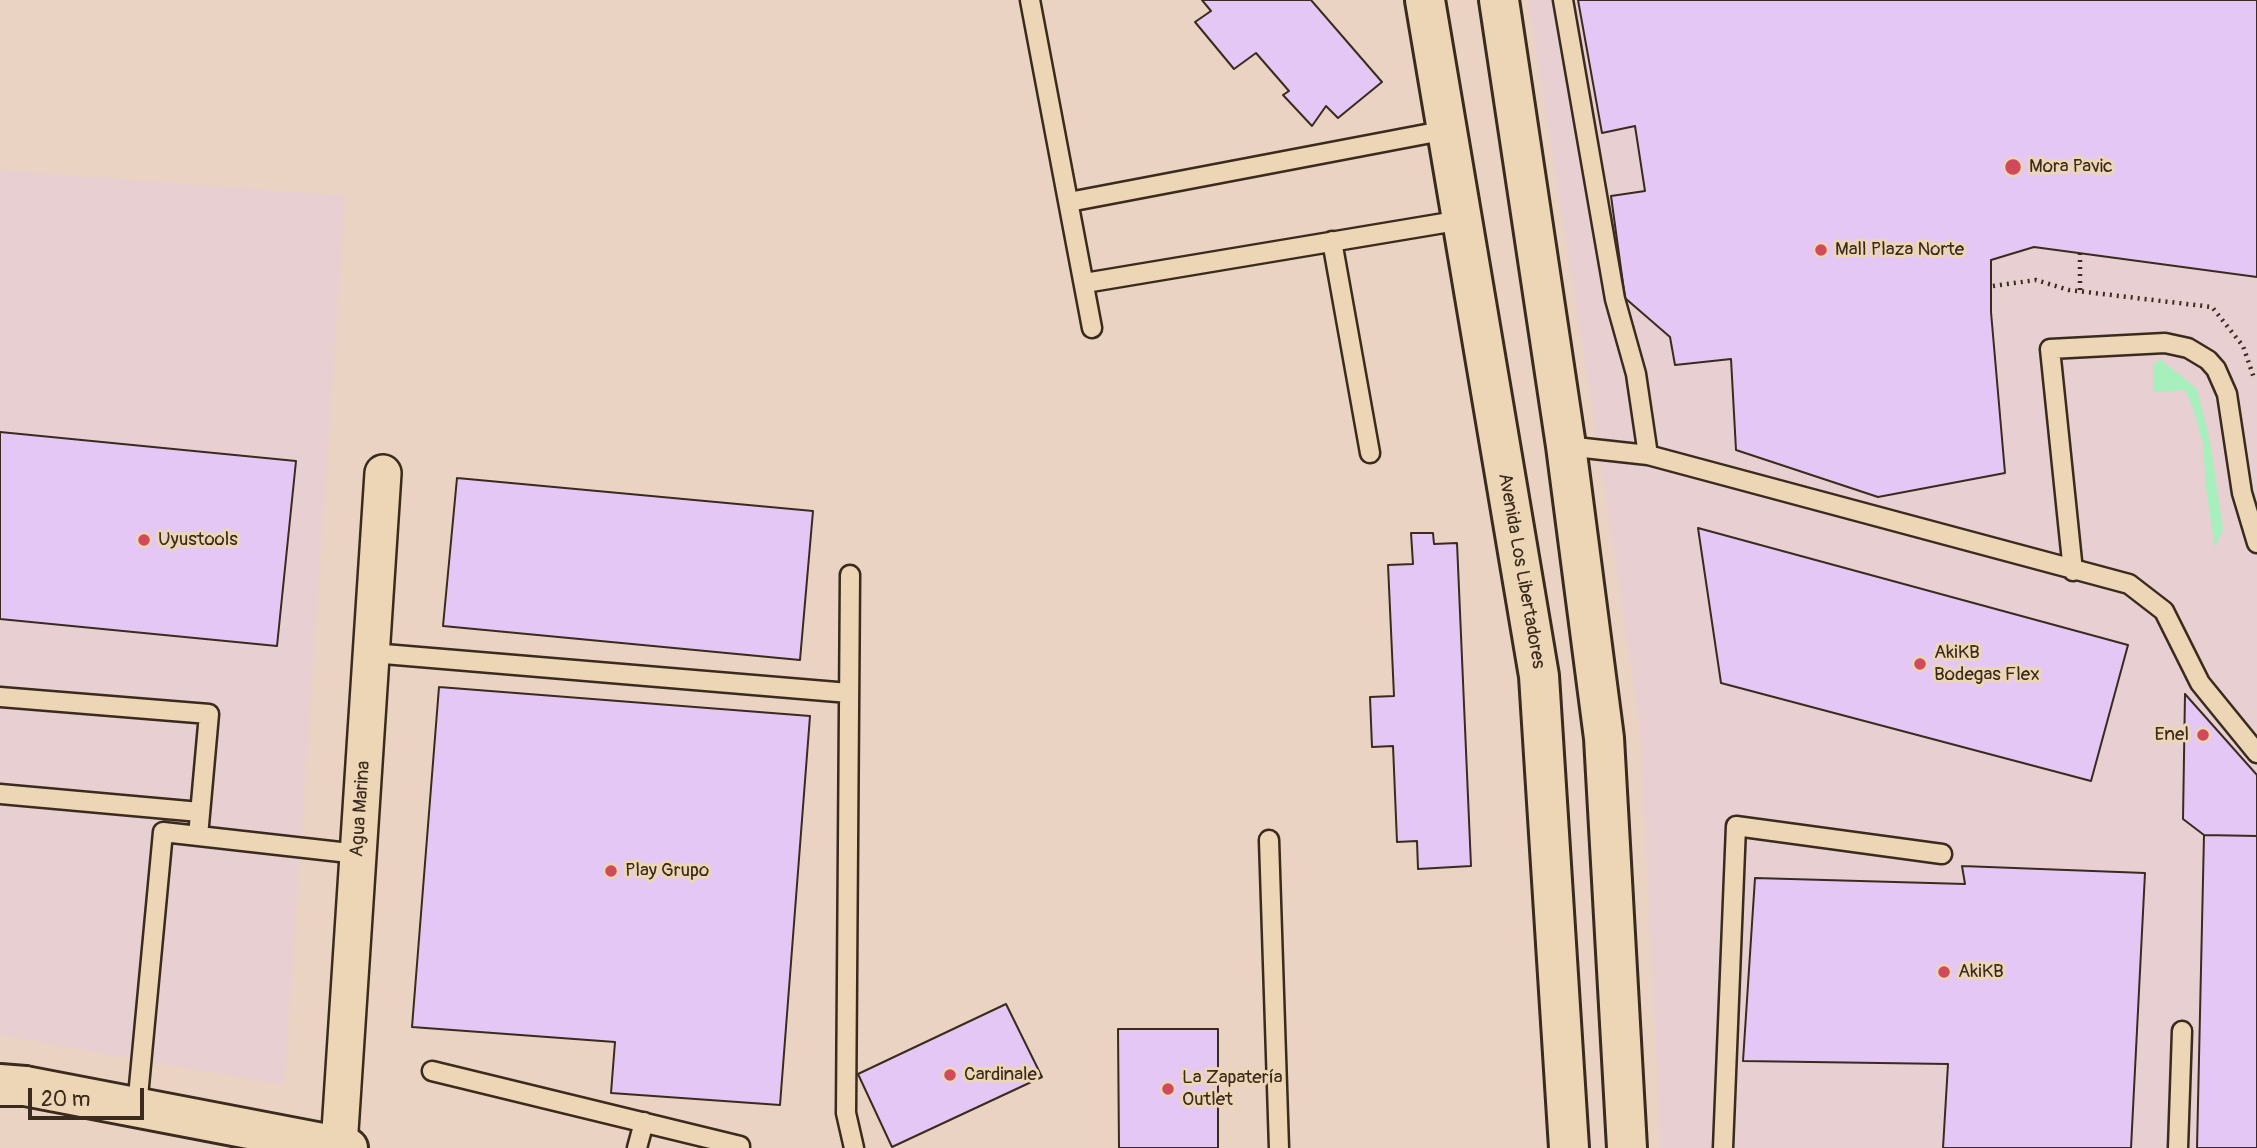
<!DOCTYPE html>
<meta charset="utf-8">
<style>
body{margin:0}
#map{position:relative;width:2257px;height:1148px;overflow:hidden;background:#ead3c2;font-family:Pangolin,sans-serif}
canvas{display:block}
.scale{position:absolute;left:28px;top:1088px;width:116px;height:32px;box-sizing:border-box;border:4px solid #3b2a1e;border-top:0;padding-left:9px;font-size:21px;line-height:24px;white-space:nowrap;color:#3b2a1e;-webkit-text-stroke:5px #ecd6b5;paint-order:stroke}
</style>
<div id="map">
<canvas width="2257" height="1148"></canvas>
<div class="scale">20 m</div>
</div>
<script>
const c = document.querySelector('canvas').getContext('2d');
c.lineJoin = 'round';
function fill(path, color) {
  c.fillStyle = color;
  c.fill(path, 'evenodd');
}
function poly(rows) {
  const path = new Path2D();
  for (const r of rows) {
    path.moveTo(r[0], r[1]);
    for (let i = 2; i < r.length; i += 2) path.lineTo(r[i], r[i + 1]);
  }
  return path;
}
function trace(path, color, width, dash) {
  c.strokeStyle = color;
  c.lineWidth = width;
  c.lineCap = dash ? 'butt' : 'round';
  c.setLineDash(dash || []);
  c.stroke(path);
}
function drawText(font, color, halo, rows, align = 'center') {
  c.font = font + ' Pangolin,sans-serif';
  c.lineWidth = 6;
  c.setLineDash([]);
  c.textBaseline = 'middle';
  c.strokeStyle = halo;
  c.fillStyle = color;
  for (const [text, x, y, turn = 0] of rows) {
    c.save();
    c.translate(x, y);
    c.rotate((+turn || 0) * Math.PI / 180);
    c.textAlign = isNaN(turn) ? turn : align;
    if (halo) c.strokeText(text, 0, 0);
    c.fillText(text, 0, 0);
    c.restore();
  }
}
const built = poly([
 [1528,0,2257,0,2257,1148,1661,1148,1640,727,1603,477],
 [0,170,345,196,284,1085,0,1035]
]);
const green = poly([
 [2160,359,2197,389,2210,441,2223,529,2215,548,2206,488,2203,443,2193,408,2185,390,2153,392,2153,365]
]);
const building = poly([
 [1202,0,1311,0,1382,82,1338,118,1326,106,1312,126,1283,95,1289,91,1256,53,1234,69,1195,22,1211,11,1202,0],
 [1578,0,2257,0,2257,277,2034,247,1991,260,1991,312,2005,473,1878,497,1736,450,1731,359,1675,365,1670,337,1625,298,1611,196,1645,191,1635,126,1602,133,1578,0],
 [0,432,296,461,277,646,0,619,0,432],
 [457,478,813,511,800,660,443,626,457,478],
 [1698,528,2128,645,2091,781,1721,683,1698,528],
 [1411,533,1433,533,1434,544,1457,543,1471,866,1418,869,1417,841,1397,842,1393,746,1372,747,1370,697,1394,696,1388,565,1413,564,1411,533],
 [439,687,810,716,780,1105,611,1093,615,1042,412,1027,439,687],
 [2185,694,2257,775,2257,836,2204,835,2183,819,2185,694],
 [2204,835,2257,836,2257,1148,2197,1148,2204,835],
 [1962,866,2145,873,2131,1148,1943,1148,1948,1064,1743,1061,1755,878,1965,884,1962,866],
 [1006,1004,1042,1077,892,1147,858,1074,1006,1004],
 [1118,1029,1218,1029,1218,1148,1119,1148,1118,1029]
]);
const path = poly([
 [2080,253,2080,292],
 [1993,286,2036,280,2069,290,2212,307,2243,346,2254,378]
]);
const lane = poly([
 [1030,0,1092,328],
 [1563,0,1615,299,1636,374,1648,455],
 [1069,202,1447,130],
 [1332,241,1370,453],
 [1085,283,1462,220],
 [1566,446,1648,455,2129,584,2164,611,2200,683,2257,753],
 [2073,571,2050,349,2165,343,2188,348,2208,360,2216,369,2227,394,2242,493,2257,543],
 [850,575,846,1113,854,1148],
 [372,653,849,693],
 [0,697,209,714,198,836],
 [0,794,200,812],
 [1269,840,1279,1148],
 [432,1071,740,1146],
 [137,1107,163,832,358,854],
 [637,1148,644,1122],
 [1723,1148,1736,826,1942,854],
 [2178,1148,2182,1031]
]);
const street = poly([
 [339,1146,383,473]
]);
const secondary = poly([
 [1425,0,1539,676,1569,1148],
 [1499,0,1566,446,1604,738,1627,1148],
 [0,1084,25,1086,348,1148]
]);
const highway = poly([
 [0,1086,25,1086]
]);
const markers = [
 [2013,167,9,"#d1495b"],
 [1821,250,7,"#d1495b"],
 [144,540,7,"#d1495b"],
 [1920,664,7,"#d1495b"],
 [2203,735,7,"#d1495b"],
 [611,871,7,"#d1495b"],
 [1944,972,7,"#d1495b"],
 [950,1075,7,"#d1495b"],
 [1168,1089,7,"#d1495b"]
];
const poiNames = [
 ["Mora Pavic",2029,167],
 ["Mall Plaza Norte",1835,250],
 ["Uyustools",158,540],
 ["AkiKB",1934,653],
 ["Bodegas Flex",1934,675],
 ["Enel",2189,735,"right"],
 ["Play Grupo",625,871],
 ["AkiKB",1958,972],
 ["Cardinale",964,1075],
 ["La Zapatería",1182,1078],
 ["Outlet",1182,1100]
];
const streetNames = [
 ["Avenida Los Libertadores",1521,571,80],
 ["Agua Marina",361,809,-86]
];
fill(built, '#e8cfd1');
fill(green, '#a7efbd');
fill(building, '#e4c7f5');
trace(building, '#3b2a1e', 2);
trace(lane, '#3b2a1e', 23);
trace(street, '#3b2a1e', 40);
trace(secondary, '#3b2a1e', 44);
trace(highway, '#3b2a1e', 44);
trace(path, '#3b2a1e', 4.5, [2, 5]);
trace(lane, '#ecd6b5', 18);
trace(street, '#ecd6b5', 35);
trace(secondary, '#ecd6b5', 38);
trace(highway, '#ecd6b5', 38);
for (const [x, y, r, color] of markers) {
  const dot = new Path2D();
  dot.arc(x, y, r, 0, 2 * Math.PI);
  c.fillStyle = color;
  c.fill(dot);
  trace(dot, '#ecd6b5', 2.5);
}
drawText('19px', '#3b2a1e', '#ecd6b5', poiNames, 'left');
drawText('19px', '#3b2a1e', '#ecd6b5', streetNames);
</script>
